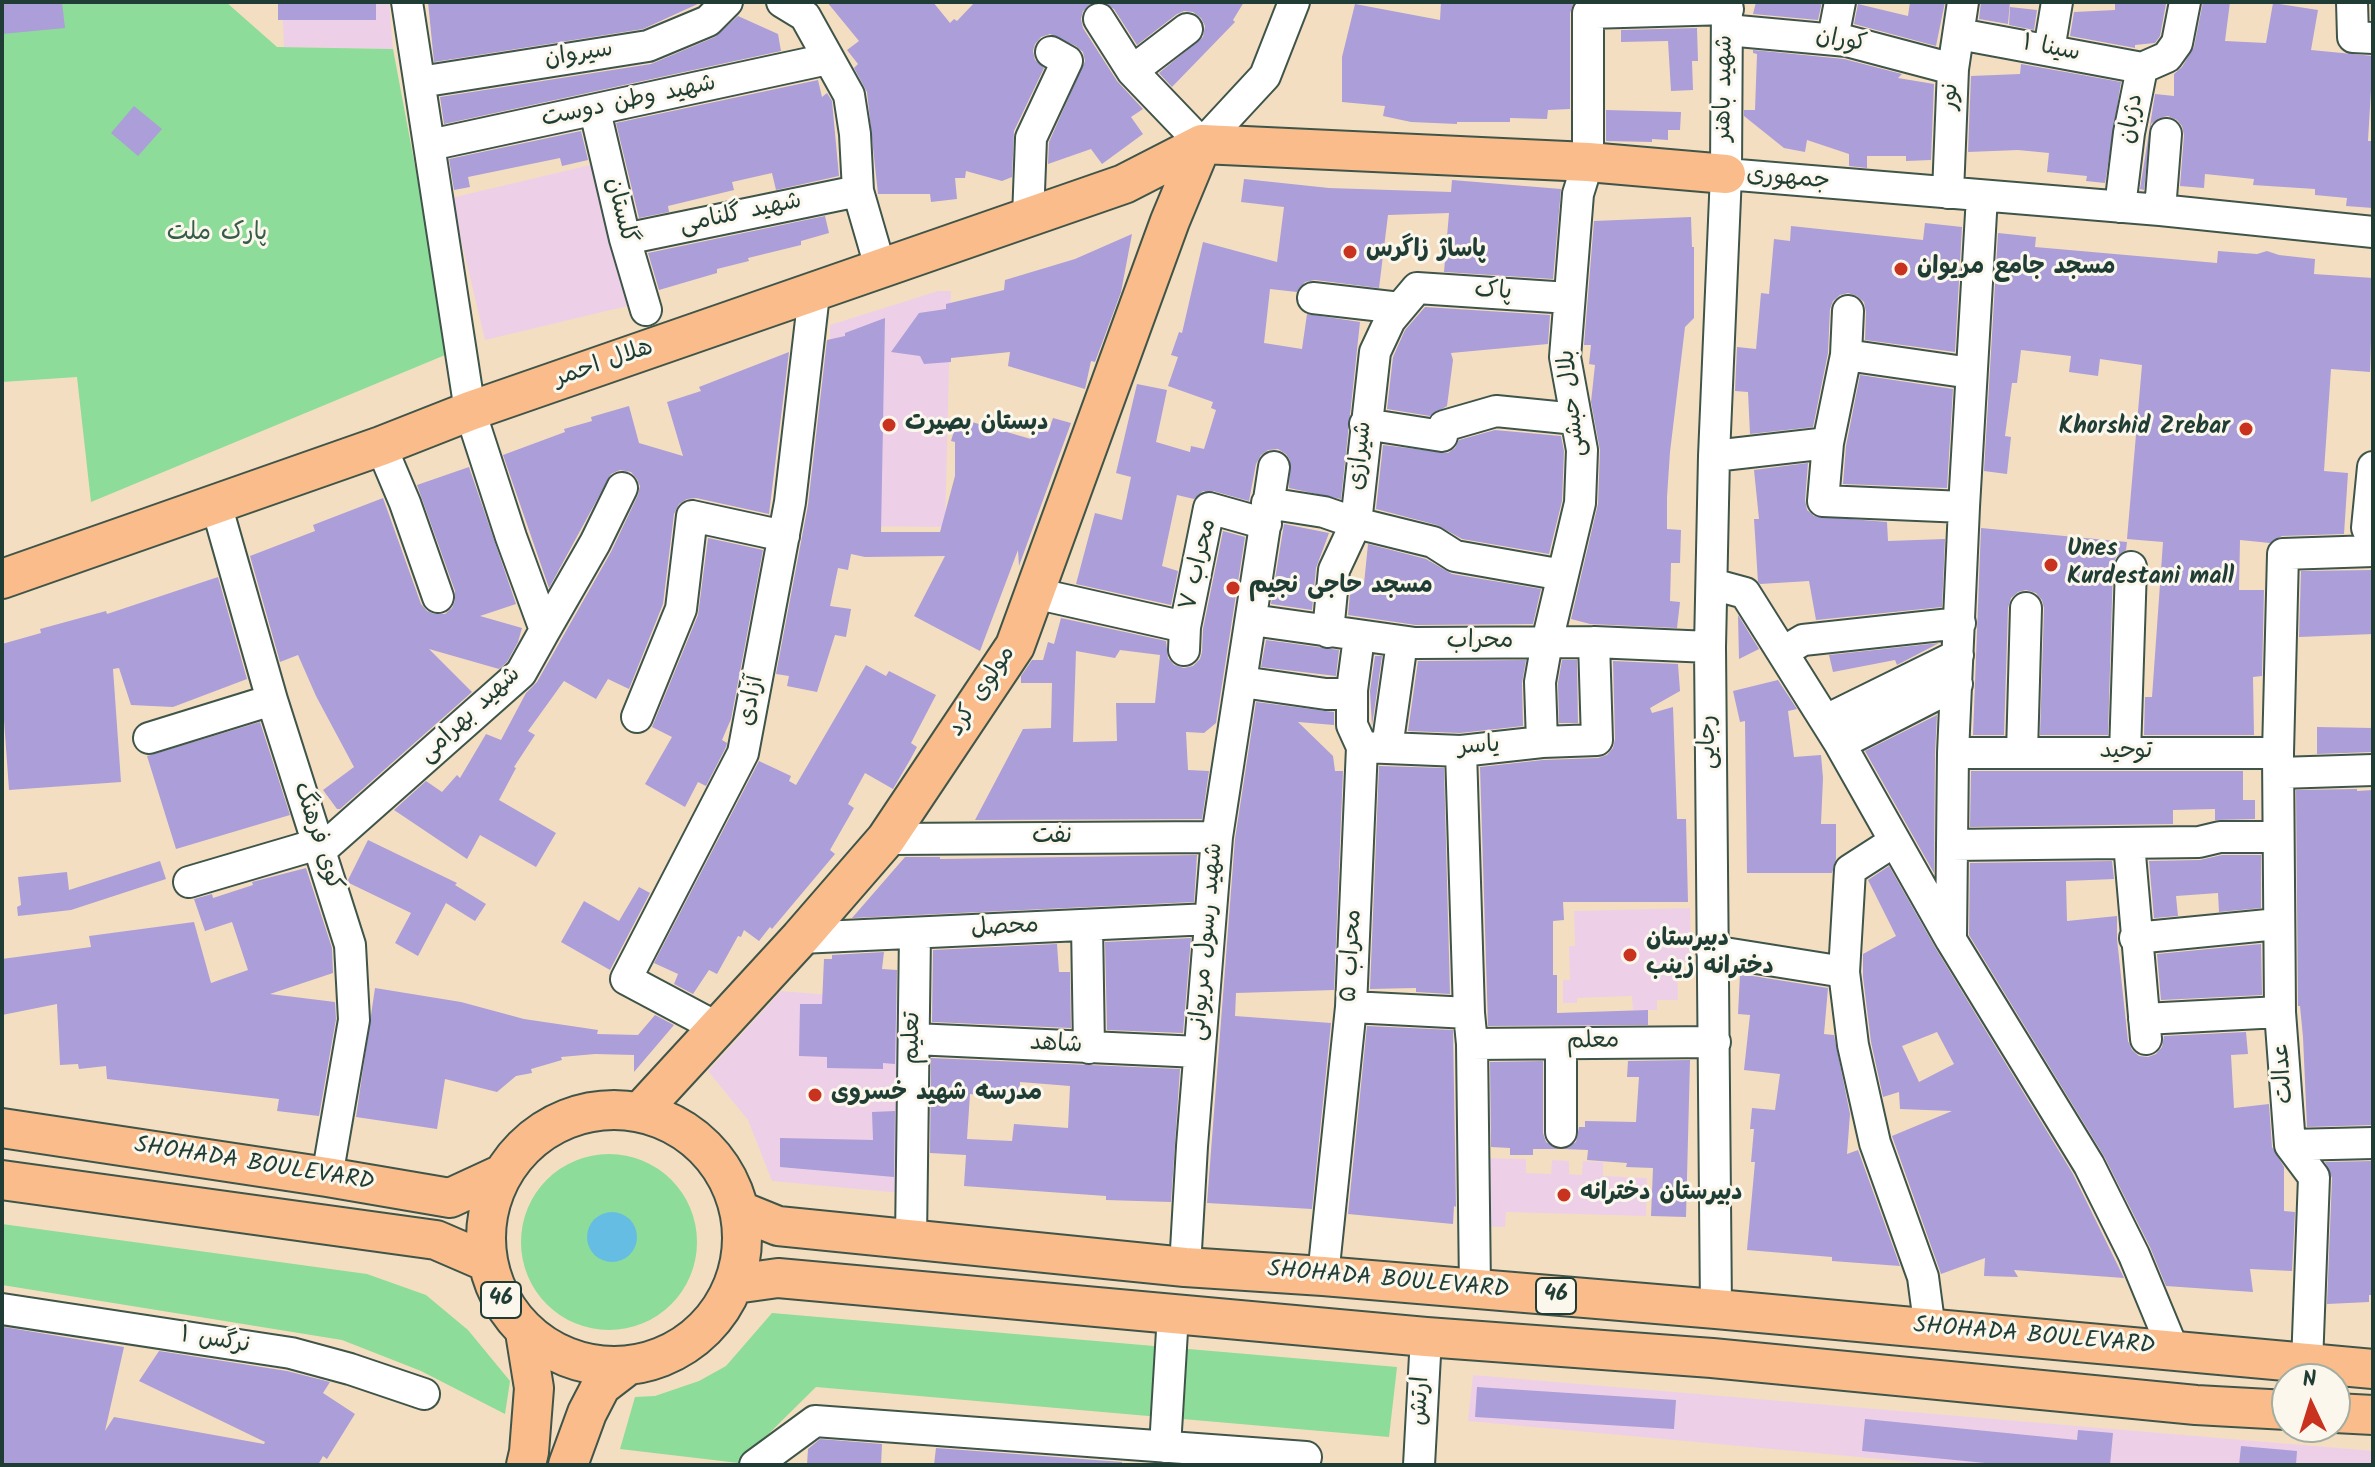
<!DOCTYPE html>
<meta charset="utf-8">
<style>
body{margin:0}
#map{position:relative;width:2375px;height:1467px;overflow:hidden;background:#f4dec1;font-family:Kalam,sans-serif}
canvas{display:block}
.frame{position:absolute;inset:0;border:4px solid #1f3d34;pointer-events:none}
.north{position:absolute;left:2271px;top:1363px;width:80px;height:80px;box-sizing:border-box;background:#fbf7ec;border:2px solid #a3ada2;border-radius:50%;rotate:356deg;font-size:22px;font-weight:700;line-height:32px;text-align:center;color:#1f3d34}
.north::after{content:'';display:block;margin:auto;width:28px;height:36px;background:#c8321e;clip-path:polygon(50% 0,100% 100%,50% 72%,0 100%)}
</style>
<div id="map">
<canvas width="2375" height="1467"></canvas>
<div class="frame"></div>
<div class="north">N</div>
</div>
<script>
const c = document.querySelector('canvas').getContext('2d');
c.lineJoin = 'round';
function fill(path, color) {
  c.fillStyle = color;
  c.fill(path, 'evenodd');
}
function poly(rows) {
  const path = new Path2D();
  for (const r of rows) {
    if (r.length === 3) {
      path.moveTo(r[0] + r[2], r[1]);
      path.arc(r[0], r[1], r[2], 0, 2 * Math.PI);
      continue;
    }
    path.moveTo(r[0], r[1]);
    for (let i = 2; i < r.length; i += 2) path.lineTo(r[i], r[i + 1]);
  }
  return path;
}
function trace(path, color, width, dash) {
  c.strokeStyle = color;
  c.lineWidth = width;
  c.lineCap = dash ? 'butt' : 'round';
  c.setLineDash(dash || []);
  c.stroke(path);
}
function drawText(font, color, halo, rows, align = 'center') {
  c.font = font + ' Kalam,"Playpen Sans Arabic",sans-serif';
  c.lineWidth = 6;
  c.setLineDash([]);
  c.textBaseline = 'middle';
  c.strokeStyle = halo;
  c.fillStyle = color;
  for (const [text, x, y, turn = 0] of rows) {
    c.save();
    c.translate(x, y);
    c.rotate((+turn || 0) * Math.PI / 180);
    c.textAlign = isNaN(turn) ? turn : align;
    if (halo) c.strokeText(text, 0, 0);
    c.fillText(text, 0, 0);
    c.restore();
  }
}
const built = poly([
 [282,2,389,2,393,49,284,47],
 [603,162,636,304,485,340,451,198],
 [938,291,951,291,945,527,830,526,830,325],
 [1690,908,1691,963,1677,963,1678,1000,1657,1000,1657,1010,1633,1010,1632,996,1577,998,1577,1003,1563,1003,1563,980,1570,980,1569,946,1575,946,1574,911],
 [781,991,904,1001,901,1193,772,1181,748,1120,708,1071],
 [1483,1158,1526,1159,1526,1173,1551,1174,1552,1160,1569,1161,1569,1174,1582,1175,1583,1161,1603,1162,1603,1176,1647,1178,1646,1216,1506,1212,1505,1227,1481,1226],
 [1473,1375,2373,1451,2373,1465,1946,1465,1468,1421]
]);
const green = poly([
 [2,2,226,2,277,47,393,49,450,353,91,502,77,377,2,382],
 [609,1242,88],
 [2,1224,367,1274,426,1295,468,1330,510,1381,505,1414,421,1371,342,1340,2,1285],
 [772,1313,1397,1367,1389,1437,816,1387,739,1463,620,1449,635,1397,655,1396,699,1381,726,1366]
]);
const water = poly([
 [612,1237,25]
]);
const building = poly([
 [2,2,62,2,65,28,2,34],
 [278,2,376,2,376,20,278,20],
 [428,2,702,2,643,29,434,62],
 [827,2,933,2,950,23,954,19,957,21,975,2,1095,2,1083,11,1081,19,1083,28,1117,81,1143,109,1131,117,1143,134,1102,164,1091,149,1048,164,1049,142,1085,61,1083,52,1076,46,1050,34,1041,37,1035,44,1033,51,1035,60,1044,68,1014,131,1012,177,1002,181,966,171,965,178,955,178,957,199,931,202,930,194,878,194,867,92,854,68,858,64,847,50,859,41],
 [1103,2,1244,2,1233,20,1235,22,1172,87,1159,73,1203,37,1205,26,1201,18,1193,12,1184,11,1177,14,1137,45,1114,9],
 [1441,2,1574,2,1570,13,1570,109,1548,110,1547,119,1510,118,1510,122,1457,122,1457,124,1411,122,1383,116,1385,106,1342,102,1342,57,1355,4,1440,20],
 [1756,2,1822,2,1818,20,1753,14],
 [1910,2,1945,2,1936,46,1854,24,1858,4,1908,16],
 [1981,2,2010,2,2008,24,1979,19],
 [2115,2,2166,4,2160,36,2155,43,2135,45,2135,48,2070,36,2074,12,2115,10],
 [2203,2,2230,2,2225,41,2266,43,2273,3,2318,10,2311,50,2373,56,2368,141,2373,141,2373,208,2346,206,2347,198,2315,195,2315,189,2253,185,2254,179,2205,174,2204,188,2180,186,2184,135,2182,126,2177,120,2168,116,2159,118,2151,124,2144,190,2140,189,2155,94,2174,96,2174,74,2182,67,2194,47],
 [2010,7,2037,10,2034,30,2009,25],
 [738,16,778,34,781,51,444,124,440,97,651,64,715,37],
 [1697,28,1698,61,1692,61,1693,90,1671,91,1668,41,1621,42,1621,30],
 [1753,50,1844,59,1902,74,1898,78,1934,84,1931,160,1906,161,1906,156,1867,156,1867,168,1849,166,1849,154,1807,140,1805,152,1784,148,1744,116,1744,110,1755,110,1757,54,1753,53],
 [2021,64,2121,82,2105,183,2086,181,2087,176,2047,172,2049,153,2018,150,1968,152,1971,76,2020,74],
 [818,80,822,97,827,93,832,101,839,176,776,190,772,173,732,182,734,190,668,206,669,212,639,218,616,123],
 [134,106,162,129,138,156,111,133],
 [1606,110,1681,112,1680,130,1668,130,1668,140,1652,139,1652,142,1606,141],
 [581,131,588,160,562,166,560,158,468,177,470,187,454,190,449,159],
 [1244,179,1329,188,1451,192,1452,180,1561,189,1553,279,1444,272,1449,213,1388,215,1379,288,1315,280,1305,282,1297,292,1270,289,1264,343,1302,349,1307,314,1360,322,1341,499,1289,488,1290,460,1286,454,1278,449,1268,450,1261,455,1256,464,1249,501,1213,491,1203,491,1194,499,1177,495,1162,566,1178,571,1171,605,1076,584,1095,513,1122,520,1131,477,1116,473,1137,384,1167,390,1156,442,1190,452,1191,446,1204,449,1216,410,1211,408,1213,402,1168,386,1178,357,1171,355,1179,332,1182,333,1203,242,1277,262,1284,207,1241,202],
 [825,216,829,233,801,241,801,245,748,258,749,261,717,269,717,273,659,290,648,253],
 [1691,217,1692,247,1694,247,1694,318,1685,327,1670,452,1667,497,1667,529,1681,530,1680,563,1671,563,1670,601,1680,602,1677,628,1590,624,1571,619,1598,504,1600,450,1591,402,1595,365,1589,364,1591,345,1584,345,1594,221],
 [1925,223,1962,227,1955,352,1865,340,1866,312,1864,302,1857,296,1848,293,1840,295,1833,301,1830,309,1828,353,1813,427,1750,434,1748,392,1735,391,1737,347,1756,349,1761,293,1769,294,1774,239,1790,241,1791,226,1923,240],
 [1998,233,2036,237,2035,247,2217,263,2218,251,2257,254,2267,251,2279,255,2315,259,2314,274,2373,278,2370,372,2331,369,2324,471,2348,473,2344,534,2282,536,2270,543,2240,540,2239,590,2264,590,2262,676,2253,677,2254,735,2144,735,2145,697,2152,697,2163,542,2127,539,2142,365,2100,359,2098,376,2069,372,2071,356,2021,350,2017,383,2012,383,2005,436,2011,437,2007,474,1984,471],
 [1132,234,1121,292,1095,362,1091,361,1085,389,1008,366,1010,352,951,358,951,362,924,364,920,356,891,352,919,313,946,309,946,304,1004,290,1005,280,1075,259],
 [1425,307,1550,315,1548,344,1451,353,1453,360,1447,406,1430,416,1387,409,1393,357,1405,330],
 [885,318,881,532,940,532,955,476,955,442,951,441,958,418,1031,439,1035,428,1048,432,1053,418,1071,423,1019,566,1018,550,980,651,914,616,945,556,865,557,851,554,848,570,838,568,830,606,851,609,846,637,835,635,817,692,787,686,789,676,776,674,808,505,827,340,845,336,845,333],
 [789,352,769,514,696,498,687,499,679,504,674,514,663,604,629,689,608,679,596,699,564,681,528,731,535,735,514,767,516,768,499,800,556,833,536,867,480,835,467,859,394,810,426,781,442,792,457,775,460,778,486,734,501,740,526,693,537,682,611,552,638,495,640,486,637,479,631,472,620,470,611,474,549,588,503,455,565,432,564,429,592,421,591,417,629,406,639,443,683,456,667,402,701,391,699,387],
 [1860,375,1953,389,1947,488,1843,484,1846,446],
 [1495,430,1561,436,1564,451,1562,501,1549,554,1462,539,1437,525,1376,509,1383,445,1448,453,1455,448,1459,440],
 [1808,463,1805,500,1807,510,1814,516,1887,522,1888,541,1945,539,1942,607,1816,620,1809,581,1760,584,1758,582,1754,519,1759,519,1754,470],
 [469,467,516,604,480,616,522,628,518,642,507,662,499,669,429,649,472,692,340,809,337,809,323,790,354,767,316,696,298,655,280,662,250,556,315,531,313,525,383,498,421,604,427,611,434,614,445,614,452,608,455,601,455,591,417,485],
 [1284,524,1329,533,1316,568,1312,610,1271,604],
 [1981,528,2127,542,2126,550,2116,557,2113,566,2108,735,2040,735,2044,608,2042,600,2036,593,2026,590,2018,592,2011,598,2008,608,2004,735,1973,735],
 [1223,531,1245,537,1216,723,1204,733,1186,732,1188,770,1209,771,1202,819,975,820,1023,729,1051,728,1052,683,1021,683,1021,676,1032,660,1043,660,1048,642,1054,644,1061,618,1166,641,1168,658,1174,665,1184,668,1193,666,1200,659,1202,652,1203,629],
 [1120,650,1160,655,1155,703,1116,703,1117,741,1073,742,1076,651,1115,658],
 [708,538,763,550,731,719,722,740,727,743,726,747,706,786,698,782,685,807,645,784,672,737,652,727,698,615],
 [1368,544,1426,559,1452,574,1541,589,1533,624,1416,625,1348,615,1351,583,1364,584],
 [2372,570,2373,634,2299,637,2301,571],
 [218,577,247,679,173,707,131,705,119,668,113,669,121,782,9,790,4,720,2,721,2,644,41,633,40,629,106,611,107,614],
 [1738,615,1759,649,1739,659],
 [1266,640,1339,650,1336,676,1261,667],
 [1939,643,1897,665,1895,660,1833,672,1829,655],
 [1375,656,1382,656,1372,726,1370,691],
 [1526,660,1522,683,1523,726,1460,733,1408,731,1418,661],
 [1562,660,1577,660,1578,723,1559,723,1558,683],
 [1613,661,1678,664,1680,691,1650,708,1652,713,1673,707,1677,819,1686,819,1688,902,1563,902,1564,920,1553,921,1553,975,1557,975,1557,1013,1648,1010,1648,1025,1488,1026,1480,767,1543,760,1598,758,1607,755,1613,748,1615,739],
 [866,665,886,676,889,671,936,695,911,743,917,747,910,760,893,789,865,773,848,804,854,808,830,850,835,854,772,929,770,927,759,941,744,930,741,937,738,936,717,974,709,970,693,994,674,984,678,974,654,963,759,761,791,776,789,781,796,785],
 [1778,680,1797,709,1788,711,1794,757,1821,755,1823,778,1821,824,1836,824,1836,859,1832,873,1747,873,1745,721,1740,722,1733,691],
 [1256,702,1334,712,1334,725,1298,722,1333,756,1335,771,1343,771,1334,990,1236,993,1235,1016,1331,1023,1312,1209,1207,1203,1235,839],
 [1937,715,1935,753,1934,873,1865,751],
 [260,722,290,815,176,849,147,756],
 [2317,727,2372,728,2372,752,2317,754],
 [1379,766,1444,768,1450,994,1416,992,1416,988,1370,989],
 [1971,771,2243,771,2243,800,2255,800,2255,819,2215,820,2215,809,2173,810,2173,824,1970,827],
 [2357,789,2357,791,2373,790,2373,1125,2307,1127,2303,1037,2300,1006,2298,1006,2296,790],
 [368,840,457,883,455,885,486,904,475,921,446,903,418,956,395,943,411,913,349,883,348,880],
 [1197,855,1194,902,852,918,905,857,940,857,940,859],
 [2222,855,2261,855,2261,908,2219,912,2218,893,2176,896,2178,916,2154,918,2149,861,2200,860],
 [160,861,166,879,71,910,18,916,17,907,21,905,18,877,67,872,69,890],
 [2112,861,2114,879,2066,881,2067,921,2117,916,2117,939,2128,1041,2132,1050,2139,1056,2148,1057,2156,1054,2162,1047,2164,1036,2246,1032,2248,1054,2231,1055,2234,1108,2269,1104,2272,1147,2284,1167,2284,1211,2295,1212,2292,1271,2250,1269,2253,1292,2166,1286,2150,1247,2104,1156,1969,935,1970,863],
 [1889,866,1936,949,2073,1174,2124,1278,2014,1270,2018,1277,1984,1276,1985,1258,1941,1274,1892,1136,1952,1111,1900,1109,1899,1092,1883,1097,1871,1042,1863,977,1863,954,1896,936,1868,880],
 [1937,1032,1954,1064,1919,1082,1902,1046],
 [306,868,332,948,333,973,270,994,335,1002,336,1019,319,1116,277,1111,279,1099,107,1079,106,1066,79,1069,78,1064,60,1065,57,1004,2,1015,2,959,91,947,89,936,194,922,211,983,248,970,232,922,205,931,194,899,212,894,213,898,253,885,252,882],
 [639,887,650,893,610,970,561,942,584,901,619,921],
 [1191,938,1183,1033,1107,1030,1105,942],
 [1057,944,1059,972,1070,972,1071,1028,932,1022,933,950],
 [2261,944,2262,995,2161,1000,2157,954],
 [884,952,882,969,897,970,895,1064,883,1063,883,1069,827,1068,827,1057,799,1056,800,1004,822,1004,824,959,832,959,832,955],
 [1740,974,1828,988,1824,1034,1834,1035,1850,1114,1847,1154,1858,1150,1900,1266,1832,1261,1832,1257,1747,1250,1755,1162,1751,1162,1754,1129,1750,1129,1752,1108,1775,1110,1780,1074,1744,1070,1750,1015,1738,1014],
 [375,988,461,1002,524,1019,598,1030,597,1034,638,1035,655,1015,674,1025,634,1072,634,1055,595,1054,561,1057,562,1060,531,1069,532,1073,516,1076,497,1092,445,1079,437,1129,356,1117],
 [1367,1026,1453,1030,1456,1207,1454,1206,1453,1224,1348,1214],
 [931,1058,1180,1069,1171,1202,1106,1200,1106,1196,964,1186,966,1155,930,1153],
 [1020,1082,1070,1086,1068,1128,1014,1124,1012,1141,967,1139,970,1094,1019,1098],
 [1690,1060,1686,1217,1651,1216,1653,1168,1626,1167,1627,1163,1587,1160,1588,1150,1564,1149,1576,1142,1579,1127,1585,1127,1585,1121,1636,1122,1639,1077,1627,1077,1628,1061],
 [1543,1061,1543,1133,1546,1142,1558,1149,1533,1149,1533,1155,1510,1155,1510,1148,1491,1147,1490,1062],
 [895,1111,894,1177,780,1167,780,1138,873,1140,872,1112],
 [2373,1161,2373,1295,2369,1295,2369,1302,2327,1304,2332,1178,2325,1162],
 [4,1327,124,1347,105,1431,114,1417,264,1444,265,1442,139,1381,159,1351,287,1371,330,1382,323,1393,355,1414,327,1459,323,1456,318,1465,2,1465],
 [1477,1387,1676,1400,1674,1429,1475,1417],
 [1865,1419,2077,1440,2078,1430,2113,1433,2110,1465,2006,1465,1862,1451],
 [820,1439,882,1444,881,1465,807,1465,808,1449],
 [2241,1446,2297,1451,2296,1465,2239,1465],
 [936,1448,1122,1462,1122,1465,934,1465]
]);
const minor = poly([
 [782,2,805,16,849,95,855,134,858,191,881,270],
 [2352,2,2353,37,2373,38],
 [1588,13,1728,9],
 [1099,19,1132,71,1202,144,1265,76,1294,2],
 [1727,30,1847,41,1953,69],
 [1959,34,2142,68],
 [1833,38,1840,2],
 [2049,50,2057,2],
 [1132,71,1187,29],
 [420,82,648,46,708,21,727,2],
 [595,111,625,239,646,310],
 [430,145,828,59],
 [1726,174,2160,210,2373,232],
 [1948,193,1953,69,1963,2],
 [2120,207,2129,133,2142,68,2167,57,2177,43,2185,2],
 [2160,210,2166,134],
 [1028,218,1031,138,1067,61,1051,52],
 [625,239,858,191],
 [1313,298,1400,308],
 [1848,311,1846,355,1828,443,1823,501,1964,507],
 [1846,355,1971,373],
 [1365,424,1442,436,1444,426,1496,411,1576,419],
 [381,446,405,503,438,597],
 [1714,456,1828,443],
 [2373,467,2367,528,2373,540],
 [1267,503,1324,512,1356,523,1433,542,1455,556,1563,575],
 [216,504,272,700,350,945,354,1020,327,1177],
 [1712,584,1745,593,1840,744,1951,940,2089,1165,2134,1255,2173,1349],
 [1034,593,1185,627,1184,650],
 [1252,620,1415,643,1594,642,1710,647],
 [1185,627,1209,508,1266,524],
 [545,630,595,543,622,488],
 [1328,632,1334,570,1356,523,1375,352,1390,320,1417,288,1569,298],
 [1783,652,1803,640,1960,623],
 [1242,682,1326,694,1342,694,1352,690],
 [637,717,681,609,692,516,784,536],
 [1826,720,1958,655],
 [149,738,272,700],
 [1542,742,1540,682,1547,642,1580,503,1582,450,1565,357,1578,194,1588,162,1588,13],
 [1840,744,1957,684],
 [1362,747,1461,751,1542,742,1597,740,1594,642],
 [1387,748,1402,642],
 [1461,751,1469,1013,1472,1044,1475,1289],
 [1953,753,2278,753,2280,1012,2290,1145,2314,1177,2307,1364],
 [2022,753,2026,608],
 [2125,753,2131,567],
 [2278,753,2283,554,2373,551],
 [2279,773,2373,770],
 [886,839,1217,837],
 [1895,841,1850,870,1844,972,1853,1045,1875,1143,1923,1277,1930,1330],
 [2129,843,2146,1039],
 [1952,845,2199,842,2220,837,2278,837],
 [320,851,521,673,545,630,511,537,470,411,407,2],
 [189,882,318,844],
 [1087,925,1089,1048],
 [1951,937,1953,753,1964,507,1982,196],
 [800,938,1210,919],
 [2135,938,2278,924],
 [1712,951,1844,972],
 [1351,1007,1469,1013],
 [2144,1019,2280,1012],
 [718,1028,626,979,743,753,790,502,814,294],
 [914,1039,1199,1052],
 [1472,1044,1715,1042],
 [1561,1132,1561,1044],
 [2290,1145,2373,1143],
 [911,1239,915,933],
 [1185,1267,1192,1146,1217,837,1274,467],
 [1323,1276,1351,1007,1362,747,1352,725,1352,690,1359,637],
 [2,1309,291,1353,350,1369,424,1394],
 [1716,1309,1710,647,1714,456,1726,174,1727,2],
 [1165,1447,1173,1314],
 [755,1465,815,1421,1306,1457],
 [1419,1465,1426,1337]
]);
const major = poly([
 [1202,144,1588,162,1726,174],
 [2,579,381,446,470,411,1124,184,1202,144],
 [614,1238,128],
 [640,1112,800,938,886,839,1015,646,1170,221,1202,144],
 [2,1128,327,1177,450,1198,502,1174],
 [2,1180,436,1240,487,1262],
 [741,1211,778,1226,1185,1267,1323,1276,1716,1309,2373,1369],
 [735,1284,778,1278,1426,1337,1712,1358,2196,1405,2287,1410],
 [525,1332,534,1388,529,1452,526,1465],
 [2335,1413,2373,1415],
 [568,1465,587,1413,601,1386,627,1366]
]);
const markers = [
 [1350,252,8,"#c8321e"],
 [1901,269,8,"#c8321e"],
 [889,425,8,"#c8321e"],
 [2246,429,8,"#c8321e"],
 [2051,565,8,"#c8321e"],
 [1233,588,8,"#c8321e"],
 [1630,955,8,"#c8321e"],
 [815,1095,8,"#c8321e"],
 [1564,1195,8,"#c8321e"]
];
const shields = [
 [1556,1296,40],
 [501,1300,40]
];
const shieldNames = [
 ["46",1556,1296],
 ["46",501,1300]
];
const streetNames = [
 ["کوران",1841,42,10],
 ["سینا ۱",2051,50,11],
 ["سیروان",579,56,-9],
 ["شهید باهنر",1726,88,-89],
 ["نور",1952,97,-88],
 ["شهید وطن دوست",629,103,-12],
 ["دژبان",2133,119,-80],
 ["جمهوری",1788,180,5],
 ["گلستان",619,211,76],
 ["شهید گلنامی",741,215,-12],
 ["پاک",1493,293,4],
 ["هلال احمر",604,365,-19],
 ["بلال حبشی",1574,403,-96],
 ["شیرازی",1362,456,-84],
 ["محراب ۷",1200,565,-77],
 ["محراب",1480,643],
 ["مولوی کرد",983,692,-57],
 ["آزادی",753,701,-79],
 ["شهید بهرامی",471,716,-43],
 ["رجایی",1710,742,-90],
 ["یاسر",1479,748,-4],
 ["توحید",2126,753],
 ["کوی فرهنگ",316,837,72],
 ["نفت",1052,838],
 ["محصل",1005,929,-3],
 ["شهید رسول مریوانی",1208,942,-85],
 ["محراب ۵",1353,956,-87],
 ["تعلیم",914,1038,-89],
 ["معلم",1593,1043,-1],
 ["شاهد",1056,1046,3],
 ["عدالت",2285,1073,-94],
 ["SHOHADA BOULEVARD",254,1166,9],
 ["SHOHADA BOULEVARD",1388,1282,5],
 ["SHOHADA BOULEVARD",2034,1338,5],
 ["نرگس ۱",215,1342,9],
 ["ارتش",1422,1401,-87]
];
const parkNames = [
 ["پارک ملت",217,235]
];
const poiNames = [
 ["پاساژ زاگرس",1366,252],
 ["مسجد جامع مریوان",1917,269],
 ["دبستان بصیرت",905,425],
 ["Khorshid Zrebar",2230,429,"right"],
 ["Unes",2067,551],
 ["Kurdestani mall",2067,579],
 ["مسجد حاجی نجیم",1249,588],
 ["دبیرستان",1646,941],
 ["دخترانه زینب",1646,969],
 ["مدرسه شهید خسروی",831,1095],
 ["دبیرستان دخترانه",1580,1195]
];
fill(built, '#edd0e8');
fill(green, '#8ddc9a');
fill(water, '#66bde3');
fill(building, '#ac9ed8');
trace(minor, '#3f5549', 34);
trace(major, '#3f5549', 42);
trace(minor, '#fff', 30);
trace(major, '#f9bc8a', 38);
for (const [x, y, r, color] of markers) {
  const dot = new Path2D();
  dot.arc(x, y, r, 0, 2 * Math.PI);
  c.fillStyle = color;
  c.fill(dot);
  trace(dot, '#fbf7ec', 3);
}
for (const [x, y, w] of shields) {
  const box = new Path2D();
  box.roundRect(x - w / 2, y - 18, w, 36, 6);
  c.fillStyle = '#fbf7ec';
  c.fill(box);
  trace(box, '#1f3d34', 2);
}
drawText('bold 22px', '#1f3d34', null, shieldNames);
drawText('24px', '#1f3d34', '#fbf7ec', streetNames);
drawText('24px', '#355d48', '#fbf7ec', parkNames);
drawText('bold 24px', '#1f3d34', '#fbf7ec', poiNames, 'left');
</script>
